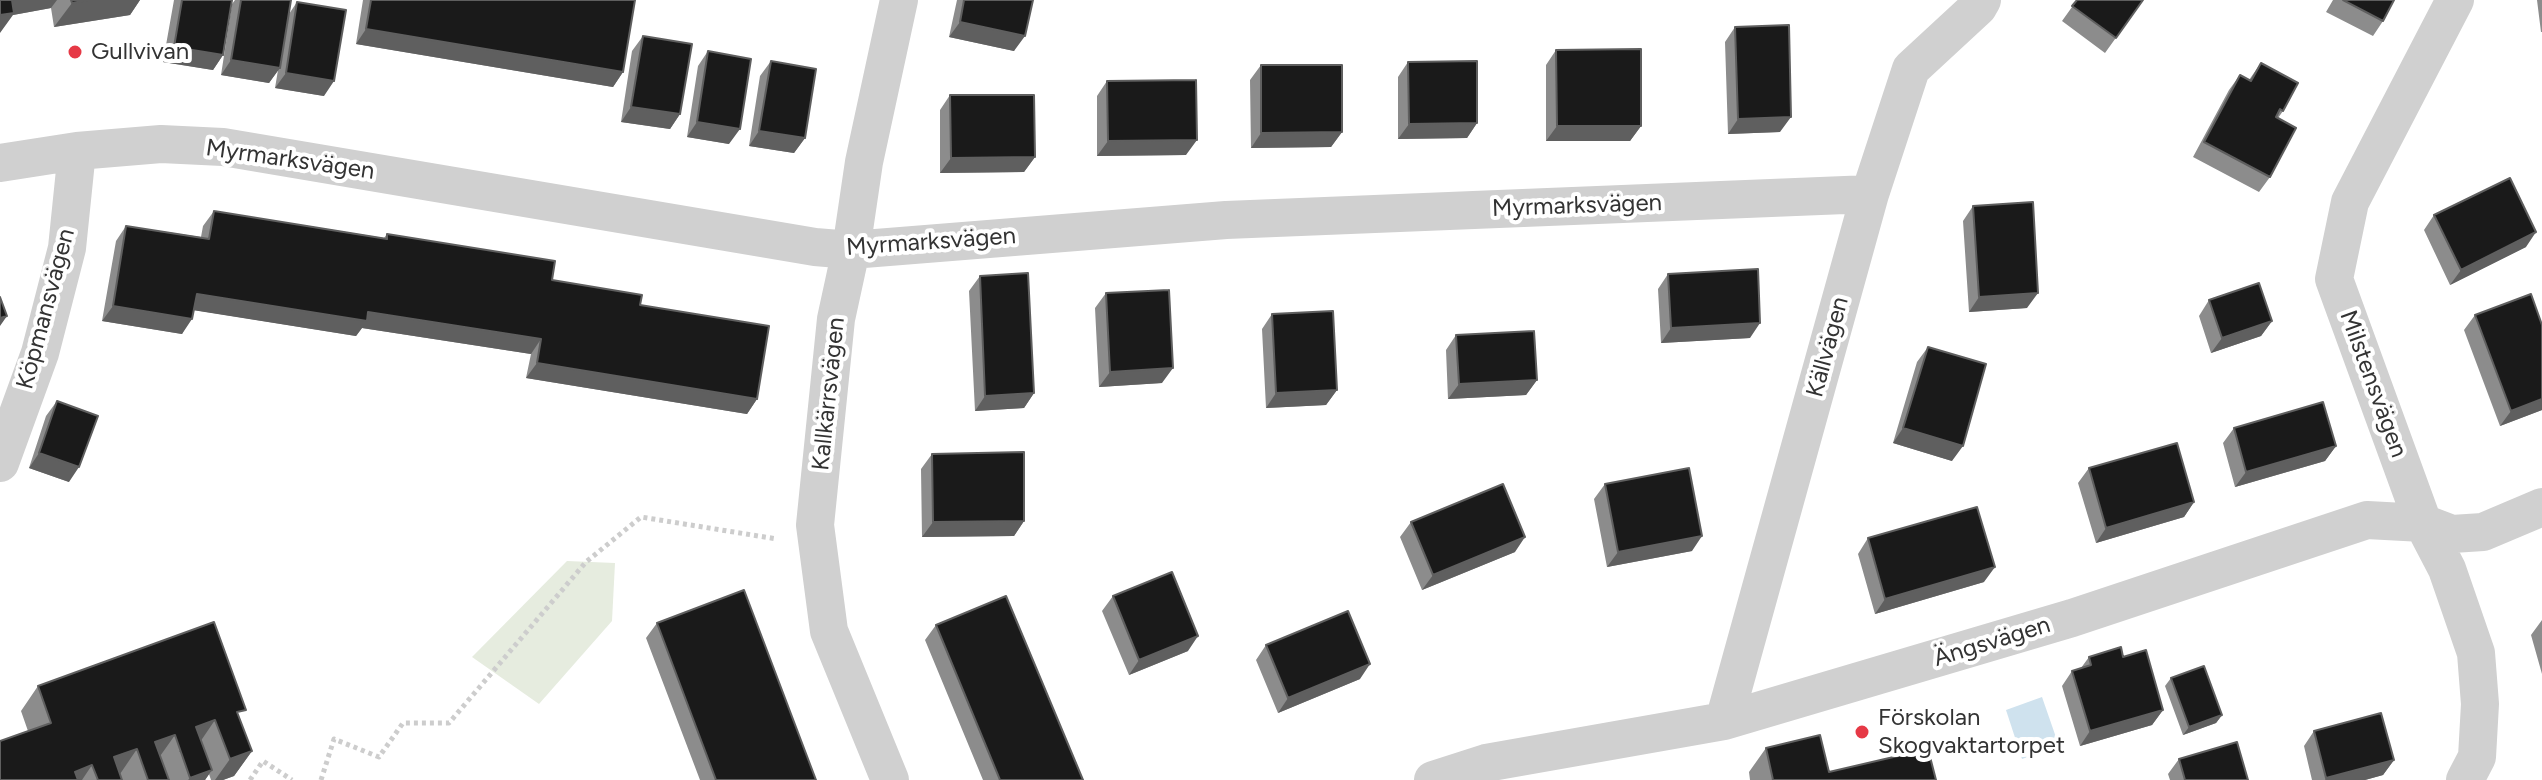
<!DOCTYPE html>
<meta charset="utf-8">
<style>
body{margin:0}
canvas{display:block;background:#fff}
</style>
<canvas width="2542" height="780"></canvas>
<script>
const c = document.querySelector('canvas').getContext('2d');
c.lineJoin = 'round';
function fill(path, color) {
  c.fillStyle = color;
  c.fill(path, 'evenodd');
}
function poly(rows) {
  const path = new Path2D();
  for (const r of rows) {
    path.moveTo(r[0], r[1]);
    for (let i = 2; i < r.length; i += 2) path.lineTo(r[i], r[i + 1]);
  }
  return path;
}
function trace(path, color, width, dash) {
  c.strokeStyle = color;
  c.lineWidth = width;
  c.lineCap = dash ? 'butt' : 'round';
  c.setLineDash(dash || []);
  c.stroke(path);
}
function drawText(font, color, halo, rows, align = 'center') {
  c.font = font + ' Figtree,sans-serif';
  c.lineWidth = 8;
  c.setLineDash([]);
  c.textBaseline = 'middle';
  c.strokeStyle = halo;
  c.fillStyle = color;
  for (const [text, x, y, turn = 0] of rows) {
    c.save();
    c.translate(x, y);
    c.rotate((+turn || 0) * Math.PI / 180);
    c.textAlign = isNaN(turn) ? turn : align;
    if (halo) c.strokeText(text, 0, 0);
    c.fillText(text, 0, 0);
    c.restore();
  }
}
const green = poly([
 [567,561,615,563,612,621,539,704,472,657]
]);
const water = poly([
 [2042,697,2059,746,2022,759,2006,710]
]);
const path = poly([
 [250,780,263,761,292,780],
 [321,780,334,739,379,757,403,723,449,723,586,562,641,517,777,539]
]);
const street = poly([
 [2455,0,2350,202,2334,279,2423,523,2447,569,2476,653,2480,704,2477,757,2465,780],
 [0,163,77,151,161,144,223,147,815,247,851,250,1226,220,1870,194],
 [0,463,40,353,67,248,77,151],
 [1724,721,1870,194,1911,69,1978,7,1982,0],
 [890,780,829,631,815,525,836,319,851,250,864,162,899,0],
 [1433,780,1486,763,1724,721,2072,618,2367,520,2423,523,2452,534,2483,532,2542,507]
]);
const wall = poly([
 [0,0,140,0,130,15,54,27,51,8,13,15],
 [174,0,232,0,223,55,213,70,163,62],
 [235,0,291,0,289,14,297,2,324,96,275,88,278,70,269,83,221,75,232,4],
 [363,0,635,0,623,72,613,87,356,44],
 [957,0,1033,0,1014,51,949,37],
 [2077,0,2143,0,2105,53,2062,21],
 [2333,0,2394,0,2383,21,2373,36,2326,12],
 [2537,0,2542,0,2542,32,2541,32],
 [1735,27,1780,132,1728,134,1725,42],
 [643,36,680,114,670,129,621,122,632,51],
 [1556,50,1641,126,1630,141,1546,141,1546,65],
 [708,51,729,144,687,137,698,66],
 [771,61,805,138,794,153,749,146,760,76],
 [1408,62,1477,123,1467,138,1398,139,1398,77],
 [2261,63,2283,111,2278,118,2270,177,2259,192,2193,157,2229,90,2240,75,2249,80],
 [1261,65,1342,132,1331,147,1251,148,1250,80],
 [1107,81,1186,155,1097,156,1097,96],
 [950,95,1035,157,1024,172,940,173,940,110],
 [1973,206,2027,308,1969,312,1963,221],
 [214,211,384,238,387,234,640,305,757,399,747,414,526,378,531,354,362,328,356,336,194,310,182,334,102,321,116,241,126,226,201,237,203,226],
 [2434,215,2526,247,2450,285,2424,230],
 [1668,274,1750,338,1661,343,1658,289],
 [980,276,1034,393,1024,408,975,411,969,291],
 [1106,293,1162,383,1099,387,1095,308],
 [2209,300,2272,321,2261,336,2211,353,2199,316],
 [1272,314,1337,390,1326,405,1266,408,1262,329],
 [2475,315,2542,410,2500,426,2464,330],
 [1456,335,1537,380,1526,395,1448,399,1446,350],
 [1928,347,1952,461,1893,443,1917,362],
 [57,401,69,482,29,468,46,416],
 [2234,428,2336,446,2325,461,2235,487,2223,443],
 [932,454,1024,521,1014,536,922,537,921,469],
 [2089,468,2194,502,2184,517,2096,543,2078,483],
 [1605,484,1692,551,1607,567,1594,499],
 [1411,522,1515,552,1422,590,1400,537],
 [1868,538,1984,582,1875,614,1858,554],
 [1113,596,1188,651,1129,675,1102,611],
 [2542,620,2542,674,2531,635],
 [657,623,816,780,700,780,646,638],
 [936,625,1083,780,983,780,925,640],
 [1266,645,1360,679,1278,713,1256,660],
 [2089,657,2123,657,2163,710,2152,725,2080,746,2062,686,2072,671,2081,668],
 [2171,678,2222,715,2216,723,2183,735,2165,686],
 [38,686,239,718,252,751,234,776,223,780,211,780,209,774,205,780,0,780,28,731,21,711],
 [2314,731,2394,760,2383,775,2365,780,2312,780,2304,746],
 [1766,748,1829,772,1936,780,1750,780,1749,772],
 [2179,759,2248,780,2170,780,2168,774]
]);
const shadedWall = poly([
 [7,0,57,0,51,8,13,15,0,33,0,10],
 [88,0,140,0,130,15,54,27,72,3],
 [960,22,1025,36,1014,51,949,37],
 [366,29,623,72,613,87,356,44],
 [174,47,223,55,213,70,163,62],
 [231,60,280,68,269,83,221,75],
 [286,73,334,81,324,96,275,88],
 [631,107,680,114,670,129,621,122],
 [1791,117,1780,132,1728,134,1738,119],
 [697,122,740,129,729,144,687,137],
 [1477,123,1467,138,1398,139,1409,124],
 [1557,126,1641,126,1630,141,1546,141],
 [759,131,805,138,794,153,749,146],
 [1342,132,1331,147,1251,148,1261,133],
 [1197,140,1186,155,1097,156,1108,141],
 [1035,157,1024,172,940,173,951,158],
 [2536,232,2526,247,2450,285,2461,270],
 [2038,293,2027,308,1969,312,1979,297],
 [197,294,368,312,541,339,531,354,362,328,356,336,186,309],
 [113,306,192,319,182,334,102,321],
 [7,316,0,326,0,318],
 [2272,321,2261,336,2211,353,2222,338],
 [1760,323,1750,338,1661,343,1671,328],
 [537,363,757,399,747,414,526,378],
 [1173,368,1162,383,1099,387,1110,372],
 [1537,380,1526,395,1448,399,1459,384],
 [1337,390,1326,405,1266,408,1276,393],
 [1034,393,1024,408,975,411,985,396],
 [2542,399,2542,410,2500,426,2511,411],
 [1903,428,1963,446,1952,461,1893,443],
 [2336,446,2325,461,2235,487,2246,472],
 [39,453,79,467,69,482,29,468],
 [2194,502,2184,517,2096,543,2106,528],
 [1024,521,1014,536,922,537,933,522],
 [1702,536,1692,551,1607,567,1618,552],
 [1525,537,1515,552,1422,590,1433,575],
 [1995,567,1984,582,1875,614,1885,599],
 [1198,636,1188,651,1129,675,1139,660],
 [1370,664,1360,679,1278,713,1288,698],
 [2163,710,2152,725,2080,746,2090,731],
 [2222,715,2216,723,2183,735,2189,727],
 [215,720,198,745,179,752,196,727],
 [175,735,158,759,155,742],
 [137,749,120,774,114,757],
 [252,751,234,776,223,780,215,780,230,759],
 [2394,760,2383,775,2365,780,2325,780,2326,778],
 [92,765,82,780,69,780,75,772],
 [212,770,205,780,188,780,190,778]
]);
const building = poly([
 [0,0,12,0,14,13,0,15,0,0],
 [71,0,88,0,72,3,71,0],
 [182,0,232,0,223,55,174,47,182,0],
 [241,0,291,0,280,68,231,60,241,0],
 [371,0,635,0,623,72,366,29,371,0],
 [964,0,1033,0,1025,36,960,22,964,0],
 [2077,0,2143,0,2116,38,2072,6,2077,0],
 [2343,0,2394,0,2383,21,2343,0],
 [297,2,346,10,334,81,286,73,297,2],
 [1789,25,1791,117,1738,119,1735,27,1789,25],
 [643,36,692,44,680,114,631,107,643,36],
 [1641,49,1641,126,1557,126,1556,50,1641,49],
 [708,51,751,59,740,129,697,122,708,51],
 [771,61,816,69,805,138,759,131,771,61],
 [1477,61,1477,123,1409,124,1408,62,1477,61],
 [2261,63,2298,83,2283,111,2280,109,2276,117,2296,128,2270,177,2204,142,2240,75,2251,81,2261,63],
 [1261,65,1342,65,1342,132,1261,133,1261,65],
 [1196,80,1197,140,1108,141,1107,81,1196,80],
 [950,95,1034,95,1035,157,951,158,950,95],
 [2510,178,2536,232,2461,270,2434,215,2510,178],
 [2033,202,2038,293,1979,297,1973,206,2033,202],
 [214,211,387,239,387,234,555,261,552,280,642,295,640,305,769,326,757,399,537,363,541,339,368,312,367,321,197,294,192,319,113,306,126,226,209,239,214,211],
 [1758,269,1760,323,1671,328,1668,274,1758,269],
 [1028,273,1034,393,985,396,980,276,1028,273],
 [2259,283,2272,321,2222,338,2209,300,2259,283],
 [1169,290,1173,368,1110,372,1106,293,1169,290],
 [2531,294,2542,325,2542,399,2511,411,2475,315,2531,294],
 [0,297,7,316,0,318,0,297],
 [1333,311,1337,390,1276,393,1272,314,1333,311],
 [1534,331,1537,380,1459,384,1456,335,1534,331],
 [1928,347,1986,364,1963,446,1903,428,1928,347],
 [57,401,98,416,79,467,39,453,57,401],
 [2323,402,2336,446,2246,472,2234,428,2323,402],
 [2177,443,2194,502,2106,528,2089,468,2177,443],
 [1024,452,1024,521,933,522,932,454,1024,452],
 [1689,468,1702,536,1618,552,1605,484,1689,468],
 [1503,484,1525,537,1433,575,1411,522,1503,484],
 [1977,507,1995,567,1885,599,1868,538,1977,507],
 [1172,572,1198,636,1139,660,1113,596,1172,572],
 [744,590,816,780,716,780,657,623,744,590],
 [1006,596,1083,780,1000,780,936,625,1006,596],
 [1348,611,1370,664,1288,698,1266,645,1348,611],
 [214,622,246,710,237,712,252,751,230,759,215,720,196,727,212,770,190,778,175,735,155,742,169,780,148,780,137,749,114,757,122,780,98,780,92,765,75,772,78,780,0,780,0,741,51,723,38,686,214,622],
 [2121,647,2123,657,2146,650,2163,710,2090,731,2072,671,2091,665,2089,657,2121,647],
 [2204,666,2222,715,2189,727,2171,678,2204,666],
 [2381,713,2394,760,2326,778,2314,731,2381,713],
 [1820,735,1829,772,1928,749,1936,780,1773,780,1766,748,1820,735],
 [2237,742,2248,780,2185,780,2179,759,2237,742]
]);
const markers = [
 [75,52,8,"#e63946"],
 [1862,732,8,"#e63946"]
];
const poiNames = [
 ["Gullvivan",91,52],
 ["Förskolan",1878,718],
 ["Skogvaktartorpet",1878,746]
];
const streetNames = [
 ["Myrmarksvägen",290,160,8],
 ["Myrmarksvägen",1577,206,-2],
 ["Myrmarksvägen",931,242,-4],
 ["Köpmansvägen",46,309,-75],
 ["Källvägen",1828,347,-75],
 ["Milstensvägen",2373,384,70],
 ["Kallkärrsvägen",829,394,-84],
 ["Ängsvägen",1992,642,-17]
];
fill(green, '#e6ecdf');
fill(water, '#cfe2ee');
trace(path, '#cdcdcd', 5, [4, 4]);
trace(street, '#d0d0d0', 38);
fill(wall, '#8c8c8c');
fill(shadedWall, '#5f5f5f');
fill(building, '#1a1a1a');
trace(building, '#5f5f5f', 2);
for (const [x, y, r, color] of markers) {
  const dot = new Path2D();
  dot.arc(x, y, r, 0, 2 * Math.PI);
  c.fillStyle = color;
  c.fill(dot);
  trace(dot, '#fff', 3);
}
drawText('24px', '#333', '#fff', poiNames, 'left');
drawText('24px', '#333', '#fff', streetNames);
</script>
